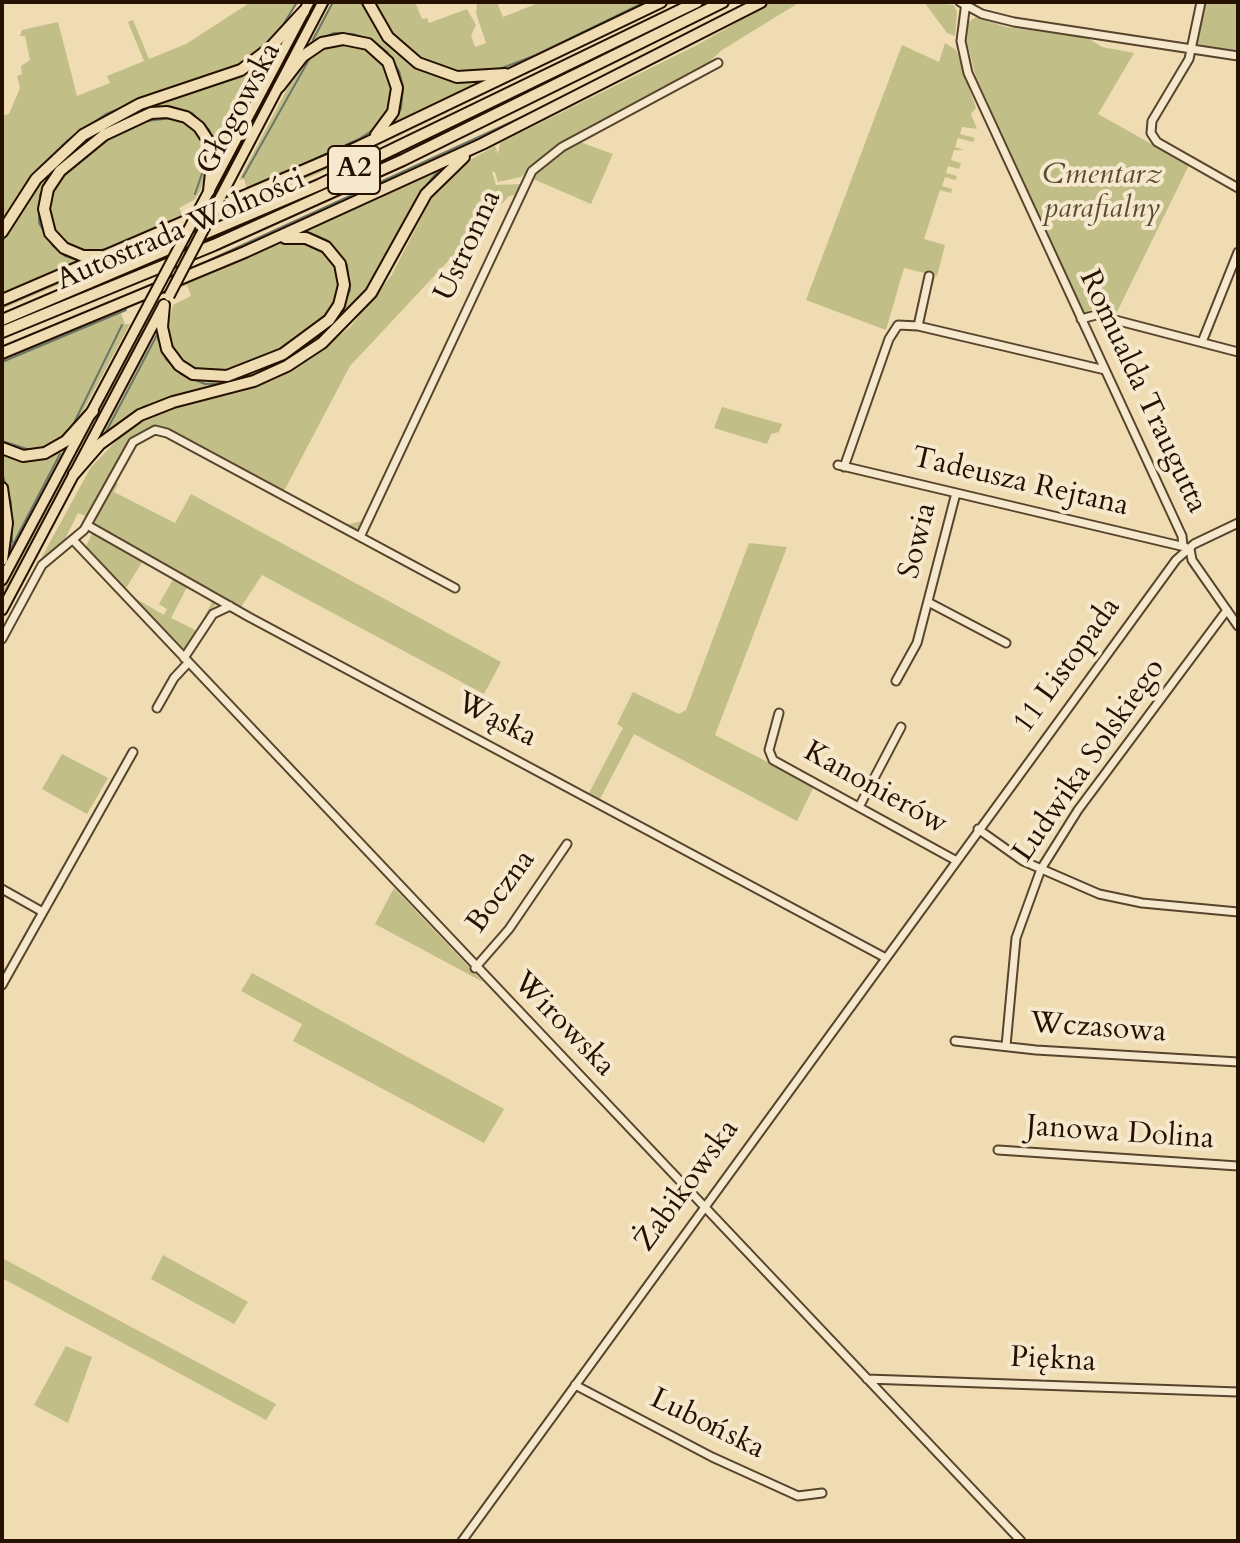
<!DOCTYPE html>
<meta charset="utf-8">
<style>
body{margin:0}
#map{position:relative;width:1240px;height:1543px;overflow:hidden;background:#efdcb2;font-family:Cardo,serif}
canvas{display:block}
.frame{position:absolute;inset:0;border:4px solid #261000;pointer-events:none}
</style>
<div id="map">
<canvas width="1240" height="1543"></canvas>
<div class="frame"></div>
</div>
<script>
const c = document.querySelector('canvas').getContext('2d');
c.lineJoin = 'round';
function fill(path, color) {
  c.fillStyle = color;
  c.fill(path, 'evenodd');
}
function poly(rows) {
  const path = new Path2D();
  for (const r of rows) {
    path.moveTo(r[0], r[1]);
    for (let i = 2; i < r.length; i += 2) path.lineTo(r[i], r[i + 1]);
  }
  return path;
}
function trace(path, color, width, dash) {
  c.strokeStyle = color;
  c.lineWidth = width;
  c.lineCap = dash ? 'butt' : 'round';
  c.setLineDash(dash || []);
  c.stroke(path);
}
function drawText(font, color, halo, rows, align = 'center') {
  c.font = font + ' Cardo,serif';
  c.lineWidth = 8;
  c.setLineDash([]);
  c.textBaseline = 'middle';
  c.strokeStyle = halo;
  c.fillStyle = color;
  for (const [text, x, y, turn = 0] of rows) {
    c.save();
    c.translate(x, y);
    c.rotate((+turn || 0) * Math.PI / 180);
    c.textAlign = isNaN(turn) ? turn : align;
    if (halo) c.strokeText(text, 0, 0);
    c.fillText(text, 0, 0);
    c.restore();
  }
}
const green = poly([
 [251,2,299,2,275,39,239,67,139,100,72,139,30,181,2,224,2,116,9,114,20,88,17,76,22,74,21,66,30,60,25,36,20,36,22,30,58,22,77,96,110,83,107,76,144,61,128,22,133,20,149,59,186,44],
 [313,2,319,2,215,199,208,202],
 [331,2,365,2,381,34,405,59,452,79,492,80,387,130,399,106,401,87,395,66,386,54,366,39,348,35,333,36,308,45],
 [372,2,415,2,422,19,427,18,429,23,467,9,476,25,471,35,475,47,486,43,476,13,477,4,482,2,497,2,503,17,541,2,649,2,544,54,494,73,453,72,422,61,397,42],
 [670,2,675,2,345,162,2,309,2,304,304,175],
 [773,2,800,2,722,50,706,65,549,152,521,177,498,182,495,172,492,172,496,185,521,184,360,528,353,530,168,431,153,427,132,439,88,517,78,513,64,541,38,564,91,467,127,430,165,410,241,392,276,379,313,357,350,327,391,276,433,195,461,165,495,146,498,154,500,143,697,45],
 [515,195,362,521,346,525,284,491,350,366,509,196],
 [924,2,954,5,957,12,955,36,947,33],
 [1205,2,1238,2,1238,52,1197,45],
 [976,17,1006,27,1088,38,1102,47,1134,53,1098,114,1189,165,1115,316,1090,310,1084,315,976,77,966,38,967,23],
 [280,43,217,162,202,125,151,110,114,125,64,161,40,210,43,226,88,260,2,297,2,237,19,206,64,153,125,113,210,86],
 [332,43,360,45,384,63,394,89,392,106,367,137,231,199,247,189,244,179,239,180,295,74,310,55],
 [945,43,956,50,976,108,971,114,977,129,962,127,960,134,975,138,973,142,958,138,955,147,964,150,954,150,951,160,961,163,959,169,948,166,946,173,957,176,955,180,945,177,942,186,952,189,951,193,940,190,924,239,945,245,937,276,904,268,886,330,806,300,902,45,939,62],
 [630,113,580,142,613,154,591,204,531,178,556,154],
 [162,116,184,120,197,129,208,150,207,173,200,191,194,200,179,208,184,218,115,249,94,253,69,248,55,235,47,209,51,190,66,170,103,140,138,121],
 [448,164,434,180,381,275,321,341,272,371,172,399,99,441,159,328,192,378,211,382,255,372,313,340,343,307,348,277,343,262,332,246,317,237,298,233],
 [286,240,314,243,333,258,341,278,333,311,296,343,226,374,191,370,172,352,166,332,173,305,191,296,187,285,120,311,125,324,130,324,73,430,47,450,20,452,2,444,2,360],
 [162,300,20,568,2,602,2,588,155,303],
 [722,407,782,424,779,432,771,434,767,444,714,428],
 [67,446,9,556,7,557,11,521,2,479,2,451,42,458],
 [113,482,118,484,114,492,175,523,191,494,501,662,484,694,262,575,241,607,94,527,92,523],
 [93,531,144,559,126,588,85,549],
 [749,543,787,547,715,735,814,786,797,821,634,734,600,799,589,793,623,728,617,724,633,692,679,714,686,710],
 [175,576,189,583,171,618,197,631,212,602,210,594,217,602,186,651,128,594,164,615,167,609,159,604],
 [62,754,108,778,87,814,42,789],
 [394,888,483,982,375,924],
 [252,973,504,1109,484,1143,293,1041,302,1024,241,991],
 [163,1255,248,1302,234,1324,151,1279],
 [2,1258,90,1305,276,1404,266,1420,2,1278],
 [66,1346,92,1357,68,1423,34,1405]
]);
const stream = poly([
 [313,40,333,2],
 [311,43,334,33,353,34,372,40,387,52,399,71,403,87,401,108,393,125],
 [262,48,283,25,297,2],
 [232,68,244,62],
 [497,70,536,55,645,2],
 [177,97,236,78,274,50],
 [137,112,169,106,192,113,209,130,218,154],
 [147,121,172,118],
 [78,146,92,135],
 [217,158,269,58],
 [53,170,40,195,39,223,53,246,65,256,81,261],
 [36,171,68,140,106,114,180,85],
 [282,174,359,139,376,128],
 [243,177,311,56],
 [195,194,207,159],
 [404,222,421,192,438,171],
 [2,243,5,236],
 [97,251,110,248],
 [188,270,542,108],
 [125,296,156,283],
 [336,322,350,290,347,265,328,241,305,231,442,167],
 [158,339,166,359,181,374,205,384,223,384],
 [312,344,323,335],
 [2,347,119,299],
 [2,362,126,310],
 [274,366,293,356],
 [245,378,261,372],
 [72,427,122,325],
 [107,430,158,333],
 [105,434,143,407,192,392],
 [2,441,30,450],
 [2,473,11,503,12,542],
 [9,552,60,454]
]);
const minor = poly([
 [960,2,982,14,1014,22,1238,56],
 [966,2,961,41,968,73,1182,536,1183,546],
 [1201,2,1189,59,1152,121,1151,133,1157,142,1238,188],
 [1081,319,1096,315,1238,352],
 [918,326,929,276],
 [1202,342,1238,252],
 [838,465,1185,547],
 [844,467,889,339,898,325,918,326,1105,370],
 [87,525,249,617,884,957],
 [360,537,532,171,562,147,718,63],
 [73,540,1021,1541],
 [1190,549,1192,560,1238,626],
 [928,602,1006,643],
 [2,639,42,565,84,530,133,442,155,430,167,433,455,588],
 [184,658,213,614,230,606],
 [896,681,917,643,956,493],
 [157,708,174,678,188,663],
 [779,713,769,750,773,760,955,860],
 [859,807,901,727],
 [978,829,1023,861,1099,894,1142,903,1238,912],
 [2,889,41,911],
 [475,968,509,929,567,844],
 [2,985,133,752],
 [955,1041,1036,1050,1238,1062],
 [1006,1046,1016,938,1041,869,1078,810,1227,610],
 [998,1150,1238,1166],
 [867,1379,1238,1392],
 [575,1385,712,1457,798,1496,822,1493],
 [462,1541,1176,560,1194,544,1238,523]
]);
const major = poly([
 [220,198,323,2],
 [201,206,309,2],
 [2,580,149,304],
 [2,610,163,306]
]);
const highway = poly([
 [368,2,388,37,418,63,457,77,505,74],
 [279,87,303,56,322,43,343,39,368,44,388,62,397,88,393,112,376,135],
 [2,232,36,179,83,135,140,104,241,70,270,48,304,11],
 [101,256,83,256,64,248,50,233,44,209,48,189,60,171,104,135,151,113,167,112,186,117,199,127,209,142,212,163,209,191],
 [2,300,358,147,661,2],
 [164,305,162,327,167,349,179,365,193,374,227,376,283,354,329,320,339,305,344,285,340,264,326,247,306,238,285,238],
 [2,320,319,185,697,2],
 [2,332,214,245,403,160,723,2],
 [2,353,245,252,482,144,761,2],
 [2,448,23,456,45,453,66,441,93,411],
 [74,474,100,444,140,415,173,402,254,381,287,366,322,343,371,293,426,194,464,157],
 [2,488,7,523,2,560]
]);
const majorBridge = poly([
 [169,296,220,198],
 [149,304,201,206]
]);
const shields = [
 [354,170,52]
];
const shieldNames = [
 ["A2",354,170]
];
const streetNames = [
 ["Głogowska",240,109,-62],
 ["Autostrada Wolności",181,231,-23],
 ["Ustronna",469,246,-65],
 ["Romualda Traugutta",1142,392,65],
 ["Tadeusza Rejtana",1020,483,13],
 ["Sowia",919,541,-76],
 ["11 Listopada",1068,666,-54],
 ["Wąska",496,721,27],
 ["Ludwika Solskiego",1090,761,-55],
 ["Kanonierów",875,789,29],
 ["Boczna",502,892,-54],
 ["Wirowska",563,1025,46],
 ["Wczasowa",1098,1029,4],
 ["Janowa Dolina",1120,1134,4],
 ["Żabikowska",688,1186,-54],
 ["Piękna",1053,1361,3],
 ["Lubońska",707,1425,26]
];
const parkNames = [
 ["Cmentarz",1102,176],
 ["parafialny",1102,210]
];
fill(green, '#c1be87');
trace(stream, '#6c7767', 2);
trace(minor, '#58432c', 11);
trace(major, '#261000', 13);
trace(highway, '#261000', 14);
trace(minor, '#f5e8cd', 7);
trace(major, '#efdcb2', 9);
trace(highway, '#efdcb2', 10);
trace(majorBridge, '#261000', 13, []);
trace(majorBridge, '#efdcb2', 9);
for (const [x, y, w] of shields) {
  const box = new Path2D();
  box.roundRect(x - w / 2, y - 24, w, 48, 6);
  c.fillStyle = '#f5e8cd';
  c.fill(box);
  trace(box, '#261000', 2);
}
drawText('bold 28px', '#261000', null, shieldNames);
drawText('30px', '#261000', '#f5e8cd', streetNames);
drawText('italic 30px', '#5c4d2f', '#f5e8cd', parkNames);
</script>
